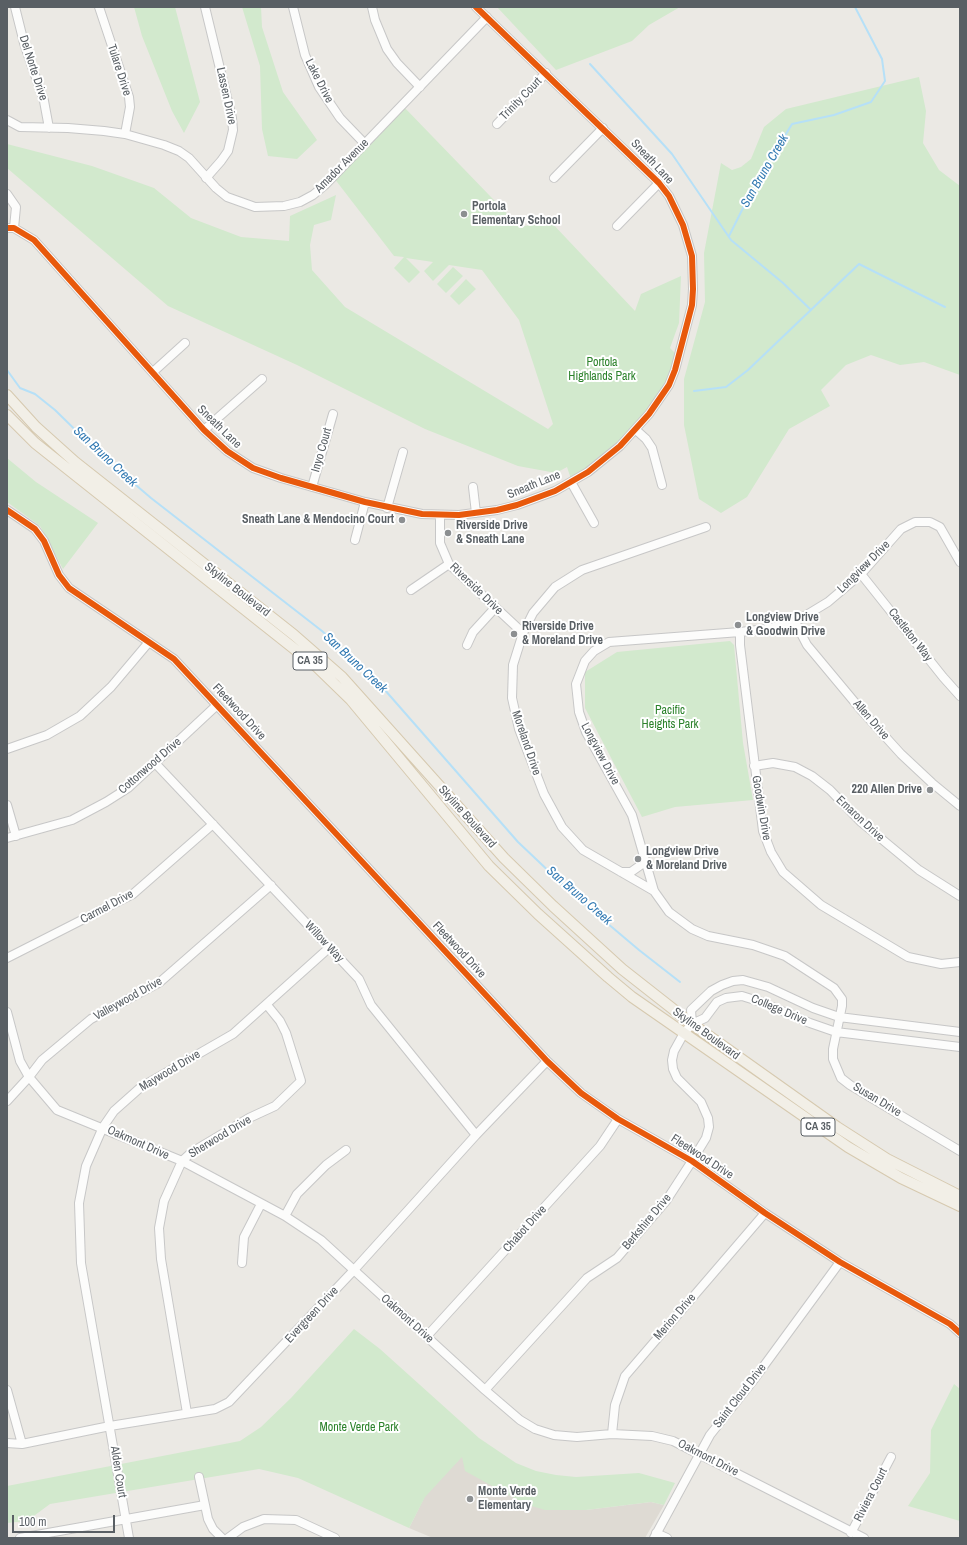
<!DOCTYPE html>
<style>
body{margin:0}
#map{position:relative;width:967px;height:1545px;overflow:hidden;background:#ebe9e4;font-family:"Archivo Narrow",sans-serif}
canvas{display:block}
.frame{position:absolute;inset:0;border:8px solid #595f64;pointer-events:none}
.scale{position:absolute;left:12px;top:1515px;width:103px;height:18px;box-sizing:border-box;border:2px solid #595f64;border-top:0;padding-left:5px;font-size:12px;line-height:14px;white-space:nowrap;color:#595f64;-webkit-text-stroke:3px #fff;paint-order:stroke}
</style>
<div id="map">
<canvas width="967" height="1545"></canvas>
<div class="frame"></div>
<div class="scale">100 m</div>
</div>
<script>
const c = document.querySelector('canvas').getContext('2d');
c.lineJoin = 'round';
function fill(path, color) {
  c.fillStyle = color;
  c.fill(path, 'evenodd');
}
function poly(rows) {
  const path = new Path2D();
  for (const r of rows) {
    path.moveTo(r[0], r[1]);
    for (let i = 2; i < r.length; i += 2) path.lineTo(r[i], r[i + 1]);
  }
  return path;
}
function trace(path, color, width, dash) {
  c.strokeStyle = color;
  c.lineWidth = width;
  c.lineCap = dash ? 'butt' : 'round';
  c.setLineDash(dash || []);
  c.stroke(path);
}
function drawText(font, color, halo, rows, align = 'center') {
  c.font = font + ' "Archivo Narrow",sans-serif';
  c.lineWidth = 4;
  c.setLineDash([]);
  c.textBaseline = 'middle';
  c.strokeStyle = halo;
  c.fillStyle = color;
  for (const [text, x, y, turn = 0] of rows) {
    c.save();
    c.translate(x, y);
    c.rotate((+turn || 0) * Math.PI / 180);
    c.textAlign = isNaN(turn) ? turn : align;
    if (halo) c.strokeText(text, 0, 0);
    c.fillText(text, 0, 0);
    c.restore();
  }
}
const education = poly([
 [462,1456,586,1510,651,1502,664,1505,645,1538,433,1538,409,1528,425,1496]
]);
const green = poly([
 [134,7,175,7,200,102,184,133,172,111,142,36],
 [242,7,261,7,262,27,283,92,317,140,297,159,268,156,262,129,260,66],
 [497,7,680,7,649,25,632,41,556,70],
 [919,77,926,111,923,143,939,170,960,186,960,375,924,362,900,365,871,355,846,365,821,390,830,406,789,429,747,497,721,513,699,499,684,425,684,379,705,302,704,253,721,163,732,170,741,167,751,159,764,127,786,109],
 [403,106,520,227,550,221,635,311,641,294,681,276,679,323,670,348,681,359,648,417,572,482,567,467,556,473,518,466,425,429,297,365,168,306,7,168,7,144,92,166,154,188,191,218,241,237,289,241,290,216,336,195,331,220,314,225,310,245,312,270,345,307,548,429,553,424,519,320,482,270,449,265,433,281,424,271,433,262,406,258,420,272,409,283,394,268,404,257,394,256,334,178],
 [453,267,463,276,446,293,437,284],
 [466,279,476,289,459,305,450,296],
 [7,458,36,482,98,523,63,569,40,526,7,502],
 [730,641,734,645,743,743,753,800,675,807,642,817,585,708,585,672,617,652],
 [354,1329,380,1349,479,1438,516,1463,536,1471,556,1475,576,1477,639,1473,675,1483,664,1505,651,1502,586,1510,545,1510,525,1504,465,1471,462,1457,425,1497,409,1528,298,1478,259,1469,50,1504,27,1521,7,1523,7,1486,240,1441,261,1427,291,1398],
 [954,1384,960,1389,960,1521,908,1506,930,1473,931,1430]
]);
const stream = poly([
 [590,64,672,154,731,240,783,283,810,309],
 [729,236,751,192,792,124,834,115,871,102,885,81,882,59,855,7],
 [7,370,20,388,35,394,55,410,103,457,151,498,322,631,377,681,518,842,575,896,639,950,680,982],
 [694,391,726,387,748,370,859,264,945,307]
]);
const minor = poly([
 [15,7,24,43,44,101,49,128],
 [99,7,129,97,130,107,125,134],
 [205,7,232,118,233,130,228,151,221,161,206,178],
 [293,7,305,55,319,87,340,118,365,144],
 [372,7,375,20,387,49,397,63,420,87],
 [7,120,20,127,68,128,104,131,125,134,164,145,179,151,189,158,216,188,227,197,255,207,284,206,300,202,313,195,325,185,487,17],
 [497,124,546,73],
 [554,178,603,128],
 [7,194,16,207,14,228],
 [617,226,659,183],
 [7,228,14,228,34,240,204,430,227,451,253,468,281,478,365,502,422,514,459,515,497,510,517,505,555,491,588,472,620,446,649,414,669,385,675,370,692,305,693,289,692,256,683,225,669,196,659,183,476,7],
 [153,372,185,343],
 [204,430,262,379],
 [636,430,646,439,652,448,662,485],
 [571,482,594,523],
 [312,487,333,414],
 [473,487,476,513],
 [387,508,403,452],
 [7,510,35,529,44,541,59,575,69,588,174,659,547,1061,581,1093,618,1119,692,1161,765,1213,840,1262,950,1324,960,1333],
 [440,515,440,543,449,564,523,633],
 [355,540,365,502],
 [960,562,940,527,930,522,915,522,901,529,861,574,828,602,795,622,766,629,740,632,609,642,594,651,585,661,576,684,579,712,586,732,632,815,654,891,669,912,692,929,708,936,753,945,785,956,834,988,842,999,842,1006,833,1049,833,1059,841,1078,850,1085,960,1151],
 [861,574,943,677,960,696],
 [411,590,449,564],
 [795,622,807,645,862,711,901,754,932,783,960,806],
 [740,632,740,645,763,831,771,852,783,872,821,905,908,957,941,964,960,962],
 [467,645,473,632,495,608],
 [7,749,47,735,80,716,111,687,149,642],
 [155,763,359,979,371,1005,476,1135],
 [754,766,773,763,795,767,812,776,830,790,861,822,919,870,960,896],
 [7,805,16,836],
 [7,838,72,820,106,802,128,788,217,705],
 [621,872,631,872,645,862],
 [654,891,583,850,562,827,544,794,519,729,512,698,513,665,523,633,533,613,555,587,582,570,706,527],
 [7,958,133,894,213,824],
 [7,1012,20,1061,29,1077,57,1110,182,1161,285,1216,321,1240,485,1390,520,1420,535,1429,554,1435,577,1437,612,1434,652,1436,673,1441,864,1538],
 [692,1024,691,1010,711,991,722,985,733,981,743,980,768,987,813,1008,839,1017,960,1032],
 [7,1101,29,1077,42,1060,91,1019,160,982,271,885],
 [285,1216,297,1194,326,1165,346,1150],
 [242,1263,244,1237,261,1204],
 [427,1336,600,1146,618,1119],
 [7,1390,22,1444],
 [485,1390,587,1278,617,1258,666,1201,692,1161,706,1138,709,1127,708,1118,701,1102,677,1078,673,1069,672,1060,674,1051,684,1033,692,1024,705,1018,717,1002,726,998,742,996,761,1002,810,1023,836,1032,960,1047],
 [187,1413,161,1259,159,1228,164,1201,182,1161,192,1152,249,1118,275,1106,301,1081,286,1033,280,1021,267,1005],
 [612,1434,615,1405,625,1376,765,1213],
 [7,1443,22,1444,110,1426,215,1409,229,1402,354,1270,476,1135,547,1061],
 [199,1477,208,1519,213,1529,222,1538],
 [656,1533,667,1538],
 [851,1533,891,1457],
 [20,1538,205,1505],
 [129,1538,81,1263,79,1203,86,1166,103,1127,114,1111,141,1087,233,1034,330,947],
 [228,1538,243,1527,264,1519,296,1520,335,1538],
 [654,1538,710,1435,752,1382,840,1262]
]);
const major = poly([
 [7,395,36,427,75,462,294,635,342,677,504,858,553,906,622,969,692,1024,837,1127,887,1159,960,1196],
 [7,415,35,443,316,666,351,700,489,866,538,914,608,977,632,997,848,1147,901,1178,960,1206]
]);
const cycleway = poly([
 [7,228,14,228,34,240,204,430,227,451,253,468,281,478,365,502,422,514,459,515,497,510,517,505,555,491,588,472,620,446,649,414,669,385,675,370,692,305,693,289,692,256,683,225,669,196,659,183,476,7],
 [7,510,35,529,44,541,59,575,69,588,174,659,547,1061,581,1093,618,1119,692,1161,765,1213,840,1262,950,1324,960,1333]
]);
const markers = [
 [464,214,4,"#8c8f91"],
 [402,520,4,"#8c8f91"],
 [448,533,4,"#8c8f91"],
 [738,625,4,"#8c8f91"],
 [514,634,4,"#8c8f91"],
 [930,790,4,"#8c8f91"],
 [638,859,4,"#8c8f91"],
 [470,1499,4,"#8c8f91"]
];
const shields = [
 [310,661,34],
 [818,1127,34]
];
const shieldNames = [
 ["CA 35",310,661],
 ["CA 35",818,1127]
];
const streetNames = [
 ["Del Norte Drive",33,68,72],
 ["Tulare Drive",119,70,72],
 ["Lake Drive",319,81,63],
 ["Lassen Drive",226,96,78],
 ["Trinity Court",521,99,-46],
 ["Sneath Lane",652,162,47],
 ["Amador Avenue",342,166,-45],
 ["Sneath Lane",219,427,44],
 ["Inyo Court",322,450,-74],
 ["Sneath Lane",534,485,-22],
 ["Longview Drive",864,567,-45],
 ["Riverside Drive",476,589,44],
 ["Skyline Boulevard",237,590,38],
 ["Castleton Way",910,635,52],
 ["Fleetwood Drive",239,712,47],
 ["Allen Drive",871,720,49],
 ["Moreland Drive",526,743,71],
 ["Longview Drive",600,754,62],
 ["Cottonwood Drive",150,766,-41],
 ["Goodwin Drive",761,808,80],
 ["Skyline Boulevard",467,817,48],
 ["Emaron Drive",860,819,43],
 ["Carmel Drive",107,907,-28],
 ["Willow Way",324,942,47],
 ["Fleetwood Drive",459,950,47],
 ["Valleywood Drive",128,999,-29],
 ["College Drive",779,1010,23],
 ["Skyline Boulevard",706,1034,36],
 ["Maywood Drive",170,1071,-31],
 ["Susan Drive",877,1100,31],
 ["Sherwood Drive",220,1137,-31],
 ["Oakmont Drive",138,1143,24],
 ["Fleetwood Drive",702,1157,33],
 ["Berkshire Drive",647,1222,-50],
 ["Chabot Drive",525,1229,-48],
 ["Evergreen Drive",312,1315,-47],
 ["Merion Drive",675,1317,-49],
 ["Oakmont Drive",407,1319,42],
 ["Saint Cloud Drive",740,1396,-52],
 ["Oakmont Drive",708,1458,27],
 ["Alden Court",118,1472,81],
 ["Riviera Court",871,1495,-63]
];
const poiNames = [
 ["Portola",472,207],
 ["Elementary School",472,221],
 ["Sneath Lane & Mendocino Court",394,520,"right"],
 ["Riverside Drive",456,526],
 ["& Sneath Lane",456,540],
 ["Longview Drive",746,618],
 ["& Goodwin Drive",746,632],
 ["Riverside Drive",522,627],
 ["& Moreland Drive",522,641],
 ["220 Allen Drive",922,790,"right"],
 ["Longview Drive",646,852],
 ["& Moreland Drive",646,866],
 ["Monte Verde",478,1492],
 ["Elementary",478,1506]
];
const parkNames = [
 ["Portola",602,363],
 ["Highlands Park",602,377],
 ["Pacific",670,711],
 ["Heights Park",670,725],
 ["Monte Verde Park",359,1428]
];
const waterNames = [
 ["San Bruno Creek",765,171,-60],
 ["San Bruno Creek",105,457,43],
 ["San Bruno Creek",355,663,43],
 ["San Bruno Creek",579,896,41]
];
fill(education, '#dedad3');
fill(green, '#d2e9cd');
trace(stream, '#b6e0f7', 2);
trace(minor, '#c7c7c7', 10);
trace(major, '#d6c9af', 12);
trace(minor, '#fcfcfb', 8);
trace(major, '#f2efe7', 10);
trace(cycleway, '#e8590c', 6);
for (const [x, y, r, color] of markers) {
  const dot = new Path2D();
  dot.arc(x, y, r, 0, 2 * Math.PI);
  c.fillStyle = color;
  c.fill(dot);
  trace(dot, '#fff', 1.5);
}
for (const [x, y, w] of shields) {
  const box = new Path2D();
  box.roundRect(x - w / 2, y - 9, w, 18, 3);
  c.fillStyle = '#fff';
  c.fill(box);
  trace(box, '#595f64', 1);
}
drawText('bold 11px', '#595f64', null, shieldNames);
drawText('12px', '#595f64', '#fff', streetNames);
drawText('bold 12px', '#595f64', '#fff', poiNames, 'left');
drawText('12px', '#2c822b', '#fff', parkNames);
drawText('italic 13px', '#3179b2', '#fff', waterNames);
</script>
